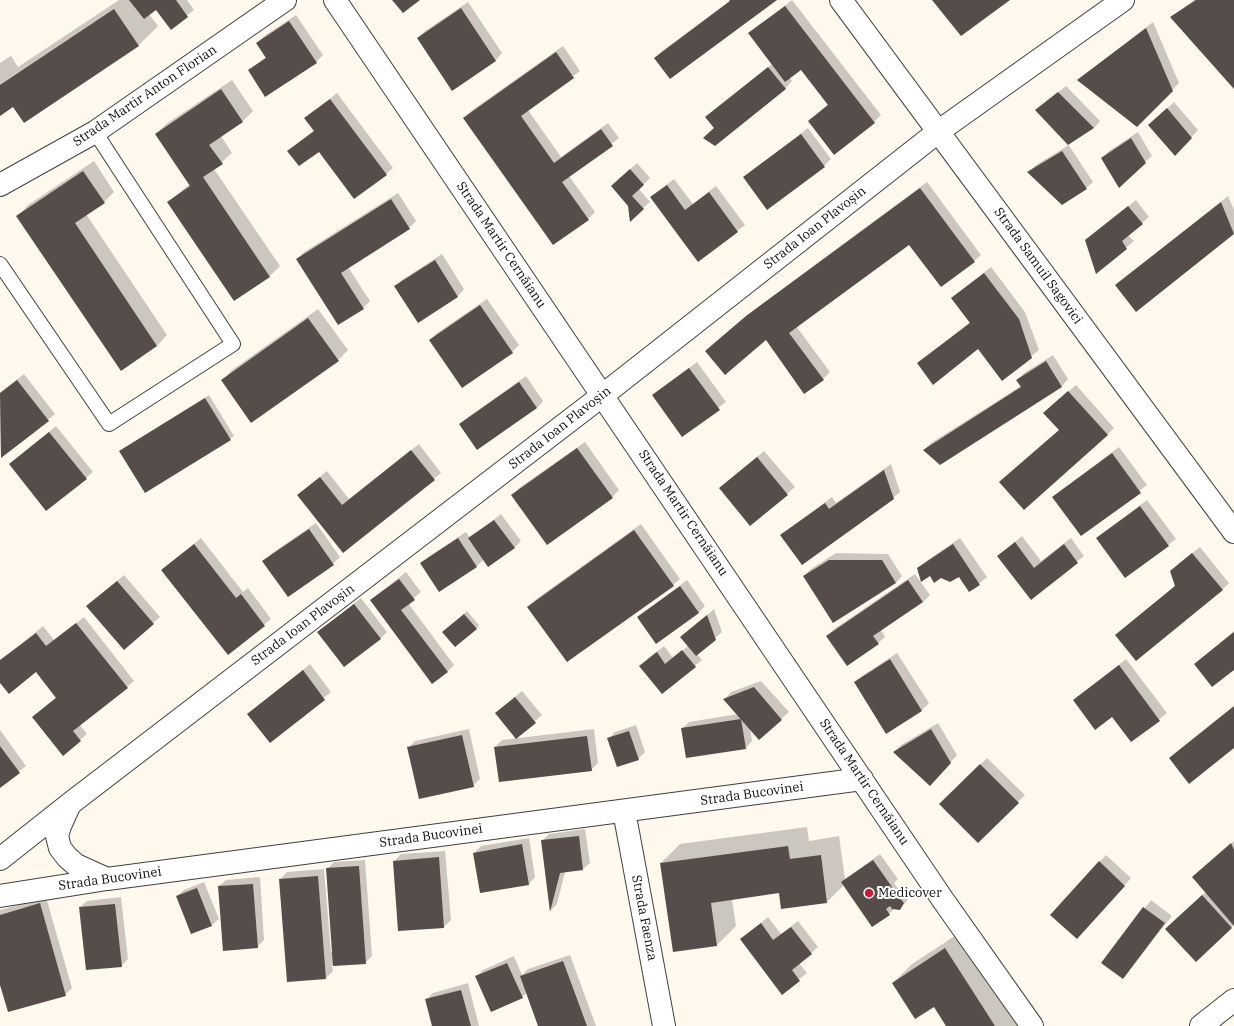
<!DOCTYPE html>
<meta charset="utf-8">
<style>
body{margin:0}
canvas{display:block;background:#fff9ed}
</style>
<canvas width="1234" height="1026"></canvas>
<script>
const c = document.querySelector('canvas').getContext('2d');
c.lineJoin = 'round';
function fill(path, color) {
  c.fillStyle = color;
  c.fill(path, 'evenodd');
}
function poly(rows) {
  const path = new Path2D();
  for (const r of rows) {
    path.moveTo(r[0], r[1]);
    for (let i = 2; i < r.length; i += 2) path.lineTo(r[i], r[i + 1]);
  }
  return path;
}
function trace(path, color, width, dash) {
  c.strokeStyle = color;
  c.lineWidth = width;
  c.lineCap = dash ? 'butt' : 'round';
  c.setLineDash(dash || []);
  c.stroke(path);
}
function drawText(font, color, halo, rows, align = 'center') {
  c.font = font + ' "IBM Plex Serif",serif';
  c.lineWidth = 4;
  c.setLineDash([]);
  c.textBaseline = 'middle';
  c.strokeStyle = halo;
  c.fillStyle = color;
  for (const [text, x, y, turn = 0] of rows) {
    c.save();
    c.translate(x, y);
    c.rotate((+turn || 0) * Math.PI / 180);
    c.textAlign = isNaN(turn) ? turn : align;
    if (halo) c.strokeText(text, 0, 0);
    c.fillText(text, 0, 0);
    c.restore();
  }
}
const shadow = poly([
 [119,0,187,0,194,10,171,28,156,9,149,14,158,26,139,45,24,121,14,106,0,115,0,63,11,56,18,67],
 [731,0,775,0,655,58,662,51],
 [792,0,881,115,874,122,809,121,828,104,801,69,790,78,792,81,786,88,715,145,704,137,715,127,714,111,772,64,750,33],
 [1194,0,1234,0,1234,88,1171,18],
 [468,2,502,53,496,60,452,89,418,38,425,31],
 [296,15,323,55,316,62,249,70,266,57,257,43,264,36],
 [1153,22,1179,83,1137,126,1078,80],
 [563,46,580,71,528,110,561,157,608,123,619,138,569,176,595,212,588,219,464,118,471,111],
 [232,80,253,111,242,122,221,136,232,153,214,169,280,266,270,276,234,300,168,202,190,184,156,134,166,124],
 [1066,86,1100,121,1094,128,1068,144,1093,182,1086,188,1029,172,1036,165,1069,145,1036,110],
 [337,93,393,168,386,174,319,151,289,151,315,130,306,118],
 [1174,102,1198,130,1182,148,1156,119],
 [808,128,831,159,824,166,744,177],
 [1138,132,1152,156,1145,162,1102,158,1109,151],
 [94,161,114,192,104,202,86,214,167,335,157,346,121,370,18,216,28,205],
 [637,163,650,178,639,189,650,202,643,208,629,205,619,179],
 [674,179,693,204,716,186,745,225,699,260,651,197],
 [927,182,981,255,974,261,909,243,796,326,830,372,823,379,766,339,706,351,754,310],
 [398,193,416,221,409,228,348,267,370,301,363,308,339,324,297,259,304,252],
 [1228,196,1234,210,1234,233,1136,311,1117,285],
 [1136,200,1149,217,1128,235,1134,241,1097,272,1094,234],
 [442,254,464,289,458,296,418,321,395,287,402,280],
 [991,267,1025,312,1039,350,1002,379,978,348,918,364,970,322,952,298],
 [487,299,519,345,512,352,430,340,437,333],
 [318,309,348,350,338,360,222,381,232,370],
 [1053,355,1068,379,1062,386,940,464,924,450,931,443,1021,386,1017,380,1024,373],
 [697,362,726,402,682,435,653,395],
 [24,374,55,414,1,456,0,393],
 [526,376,543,401,537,408,477,449,460,425,467,418],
 [1076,385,1114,428,1107,435,1051,406],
 [209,395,234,436,145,492,120,451],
 [56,426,93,472,86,478,10,464],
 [585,442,619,490,612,497,547,543,513,495,519,488],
 [419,444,441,473,343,551,298,495,327,471,349,499],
 [1119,447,1147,485,1082,535,1053,497],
 [764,451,795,487,751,524,720,488],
 [891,464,900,492,893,498,782,535,832,497,836,503],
 [1147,500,1176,539,1125,577,1097,538],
 [501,514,521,541,514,548,484,559,477,566,439,591,421,563,428,557,466,532,470,538],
 [316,523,340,557,333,564,264,561,271,554],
 [641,524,680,579,673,585,528,607,535,600],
 [1022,536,1041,561,1071,538,1084,556,1031,598,998,556],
 [201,538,243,592,248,588,271,619,229,654,163,570],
 [960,538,987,577,970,591,959,575,941,577,930,575,918,569,925,562],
 [1200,547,1229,583,1222,590,1116,635,1176,585,1178,564],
 [836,553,888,554,902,576,896,583,804,576,811,569],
 [406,572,421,592,408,603,454,665,447,672,371,600],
 [915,574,930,595,923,602,881,630,885,637,878,643,827,636,834,629],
 [124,575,160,617,153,623,95,600],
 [687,580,705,606,698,613,638,617],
 [361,598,387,632,380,639,318,632],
 [714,609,722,632,697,654,702,660,662,693,647,659,664,646,673,658,688,646,681,637],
 [467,611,479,625,476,629,447,629],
 [84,617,134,681,80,725,87,734,80,740,33,717,56,697,36,671,0,681,0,662,43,626,54,640],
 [1234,631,1234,669,1195,664,1202,658],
 [897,653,929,703,922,710,886,732,855,683,862,676],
 [1126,659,1167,713,1132,741,1113,715,1074,700],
 [310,664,331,692,270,741,249,714],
 [761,681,789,712,759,739,750,728,752,741,746,748,682,729,689,722,738,714,725,699,731,692],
 [522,691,542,715,516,737,496,713],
 [938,723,957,755,937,778,894,752,901,745],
 [636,725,645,752,638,759,608,739,615,732],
 [469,729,480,779,473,786,408,748,415,741],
 [594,729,598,763,591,770,495,747,502,740],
 [0,730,26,766,0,786],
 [987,758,1025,795,978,842,941,804],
 [807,827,809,841,839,836,845,879,880,854,898,879,894,883,900,891,906,890,910,896,906,902,899,909,895,908,889,914,844,885,827,902,782,908,780,892,732,899,736,926,717,945,674,951,661,863,680,844],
 [896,892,904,903,902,903,895,893],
 [585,829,590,863,583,869,565,872,557,904,551,910,542,841,549,834],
 [529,838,535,877,529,884,474,853,481,846],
 [1234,841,1234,925,1196,960,1173,922,1206,892,1193,877],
 [445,851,451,920,444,927,399,930,394,861,401,854],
 [1106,855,1131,878,1084,931,1099,862],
 [365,860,372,956,365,963,332,965,333,971,326,978,280,879,287,872,324,869,331,952,333,952,327,869,334,862],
 [260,877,264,940,257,947,219,886,226,880],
 [204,882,219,919,212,925,177,896,184,890],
 [46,897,72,988,65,995,0,981,0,910],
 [121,897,128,959,121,966,80,907,87,901],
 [1151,900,1172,916,1123,978,1103,963],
 [768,917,781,934,798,921,818,947,799,963,807,973,782,993,741,939],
 [964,930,1027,1026,947,1026,934,1005,893,983,912,964],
 [570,955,596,1026,539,1026,527,993,522,997,476,977,483,970,514,956,522,975,528,969],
 [468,983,479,1026,433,1026,426,1000,433,993]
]);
const building = poly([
 [129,0,176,0,188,17,171,30,156,10,144,19],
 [392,0,420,0,403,13],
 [729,0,777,0,670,79,654,58,730,1],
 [932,0,1010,0,961,36],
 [1196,0,1234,0,1234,89,1170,17],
 [785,6,875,123,834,155,808,121,828,105,801,70,785,82,748,33],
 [461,8,496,61,452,91,417,38],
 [114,9,139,46,24,123,13,107,0,116,0,85],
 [289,21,317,63,265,97,248,70,266,58,256,43],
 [1146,28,1173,91,1137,127,1077,80],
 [556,52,574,78,521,116,554,163,601,129,613,146,562,182,589,220,553,245,463,118],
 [768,67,786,89,715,146,703,138,714,128,705,117],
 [221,89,243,122,209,145,223,164,203,177,270,277,234,301,167,202,190,186,155,134],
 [1058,92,1094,128,1068,145,1035,110],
 [330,99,387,175,354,199,319,152,299,166,287,151,314,131,304,118],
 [1167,108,1192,138,1175,156,1148,125],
 [801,134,825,167,767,210,743,177],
 [1131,138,1146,163,1119,188,1101,158],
 [1062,151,1087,189,1062,205,1027,172],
 [630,169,644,185,632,196,644,209,630,222,628,206,611,186],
 [83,171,105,203,75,223,157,346,121,371,16,216],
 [667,185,685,210,709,192,738,232,698,262,650,197],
 [920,188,975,262,941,287,909,245,789,333,824,380,804,394,766,340,725,375,705,351,746,316],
 [391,199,410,229,341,273,364,309,338,325,296,259],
 [1221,202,1234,234,1136,312,1115,285],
 [1128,206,1143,224,1122,241,1127,249,1096,274,1085,240],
 [435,260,458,297,418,323,394,286],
 [984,273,1019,319,1032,358,1002,381,978,349,933,385,917,363,970,323,951,298],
 [480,305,513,353,462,388,429,340],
 [308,318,339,361,251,423,221,380],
 [1046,361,1062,387,940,465,923,450,1021,387,1016,380],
 [689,368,720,410,682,437,652,395],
 [17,380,49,421,1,458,0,393],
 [519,382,537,408,477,450,459,424],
 [1068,391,1108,435,1024,510,999,482,1059,430,1043,413],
 [205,398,231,440,145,493,119,451],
 [49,432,87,479,46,511,9,464],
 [577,448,613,498,547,545,511,495],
 [411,450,435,480,343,553,297,495,320,477,342,505],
 [1112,453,1141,493,1081,536,1052,497],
 [757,457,788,495,750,526,719,488],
 [884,470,894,499,802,565,780,535,825,503,829,509],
 [1140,506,1169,546,1125,578,1096,538],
 [494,520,515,548,488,567,468,538],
 [309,529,334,565,288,597,262,561],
 [634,530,674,586,567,662,527,607],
 [458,538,477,567,439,592,420,563],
 [1015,542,1034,568,1064,544,1078,563,1031,600,997,556],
 [194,544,236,598,241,594,265,626,228,655,161,570],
 [953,544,980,585,969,592,959,577,950,582,941,578,934,583,930,576,921,582,917,568],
 [1192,553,1223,590,1136,661,1115,635,1175,586,1170,571],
 [829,560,882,560,896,583,833,623,803,576],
 [399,579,415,600,401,610,448,672,432,684,370,600],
 [908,580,923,602,873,636,879,644,847,666,826,636],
 [117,581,154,624,124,650,86,606],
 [680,586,699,613,656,644,637,617],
 [354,604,381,639,344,667,317,632],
 [464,614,477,629,455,647,442,632],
 [707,615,716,640,696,656,680,637],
 [76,623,128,688,73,731,81,741,63,756,32,717,56,698,36,672,9,694,0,683,0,660,36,633,46,646],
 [1234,632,1234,670,1212,687,1194,664],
 [682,650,696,667,662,694,639,666,657,652,665,664],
 [890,659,922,711,886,734,854,682],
 [1119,665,1160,721,1131,742,1112,717,1095,730,1073,700],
 [303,670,325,700,270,743,247,714],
 [754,687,782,720,759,740,723,699],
 [515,697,536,723,516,739,495,713],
 [1234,706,1234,748,1189,784,1169,758],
 [741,719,746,749,686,758,681,728],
 [931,729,951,763,930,786,893,752],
 [629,731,639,760,617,767,607,738],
 [462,735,474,787,419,799,407,747],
 [587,736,592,771,499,782,494,747],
 [0,746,20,773,0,788],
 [980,764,1019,803,978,843,939,804],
 [579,836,583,870,560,873,550,912,541,840],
 [1231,843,1234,850,1234,926,1192,877],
 [522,844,529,885,480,893,473,853],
 [788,846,790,859,821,855,827,903,781,909,779,893,711,903,717,946,673,952,660,863],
 [439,857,444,928,398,931,393,861],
 [873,860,892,887,888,890,893,898,899,897,904,903,900,910,892,909,890,906,886,909,890,915,872,927,841,882],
 [1099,861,1125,886,1077,939,1050,915],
 [359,866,366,964,333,966,326,868],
 [318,876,326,979,287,982,279,879],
 [253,884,258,948,223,951,218,886],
 [197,888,212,926,191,934,176,896],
 [1202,895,1232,928,1196,962,1165,929],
 [40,903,66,996,8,1012,0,985,0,915],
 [115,904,122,967,86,970,79,907],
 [1143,907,1165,923,1123,979,1101,963],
 [761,923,773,940,791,927,812,954,792,970,800,981,782,995,740,939],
 [945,948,988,1015,995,1026,946,1026,934,1007,915,1019,892,983],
 [563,961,587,1026,538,1026,520,976],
 [507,963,523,998,491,1012,475,976],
 [461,990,471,1026,432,1026,425,999]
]);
const service = poly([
 [0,264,109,424,233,344,95,132]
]);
const minor = poly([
 [335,0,943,900,1032,1026],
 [841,0,1234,532],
 [0,185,95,132,285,0],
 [69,806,60,826,57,836,60,848,67,857,76,865,107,879],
 [624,811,664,1026],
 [0,859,71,803,603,395,939,131,1123,0],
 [0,896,107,879,862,779],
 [1201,1026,1234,1000]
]);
const markers = [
 [869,893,5,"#c61c39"]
];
const streetNames = [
 ["Strada Martir Anton Florian",145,96,-34],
 ["Strada Ioan Plavoșin",815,228,-38],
 ["Strada Martir Cernăianu",501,245,56],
 ["Strada Samuil Sagovici",1038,266,54],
 ["Strada Ioan Plavoșin",560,428,-38],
 ["Strada Martir Cernăianu",683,513,56],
 ["Strada Ioan Plavoșin",303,625,-37],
 ["Strada Martir Cernăianu",864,782,56],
 ["Strada Bucovinei",752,794,-8],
 ["Strada Bucovinei",431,836,-8],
 ["Strada Bucovinei",110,879,-8],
 ["Strada Faenza",644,918,79]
];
const poiNames = [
 ["Medicover",878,893]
];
fill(shadow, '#0003');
fill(building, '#564c49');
trace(service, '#404040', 16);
trace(minor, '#404040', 24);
trace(service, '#fff', 14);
trace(minor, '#fff', 22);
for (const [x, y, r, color] of markers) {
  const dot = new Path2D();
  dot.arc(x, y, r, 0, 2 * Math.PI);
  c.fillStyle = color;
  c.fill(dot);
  trace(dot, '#fff', 1.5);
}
drawText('13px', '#0d0d0d', '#fff', streetNames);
drawText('13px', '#0d0d0d', '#fff', poiNames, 'left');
</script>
